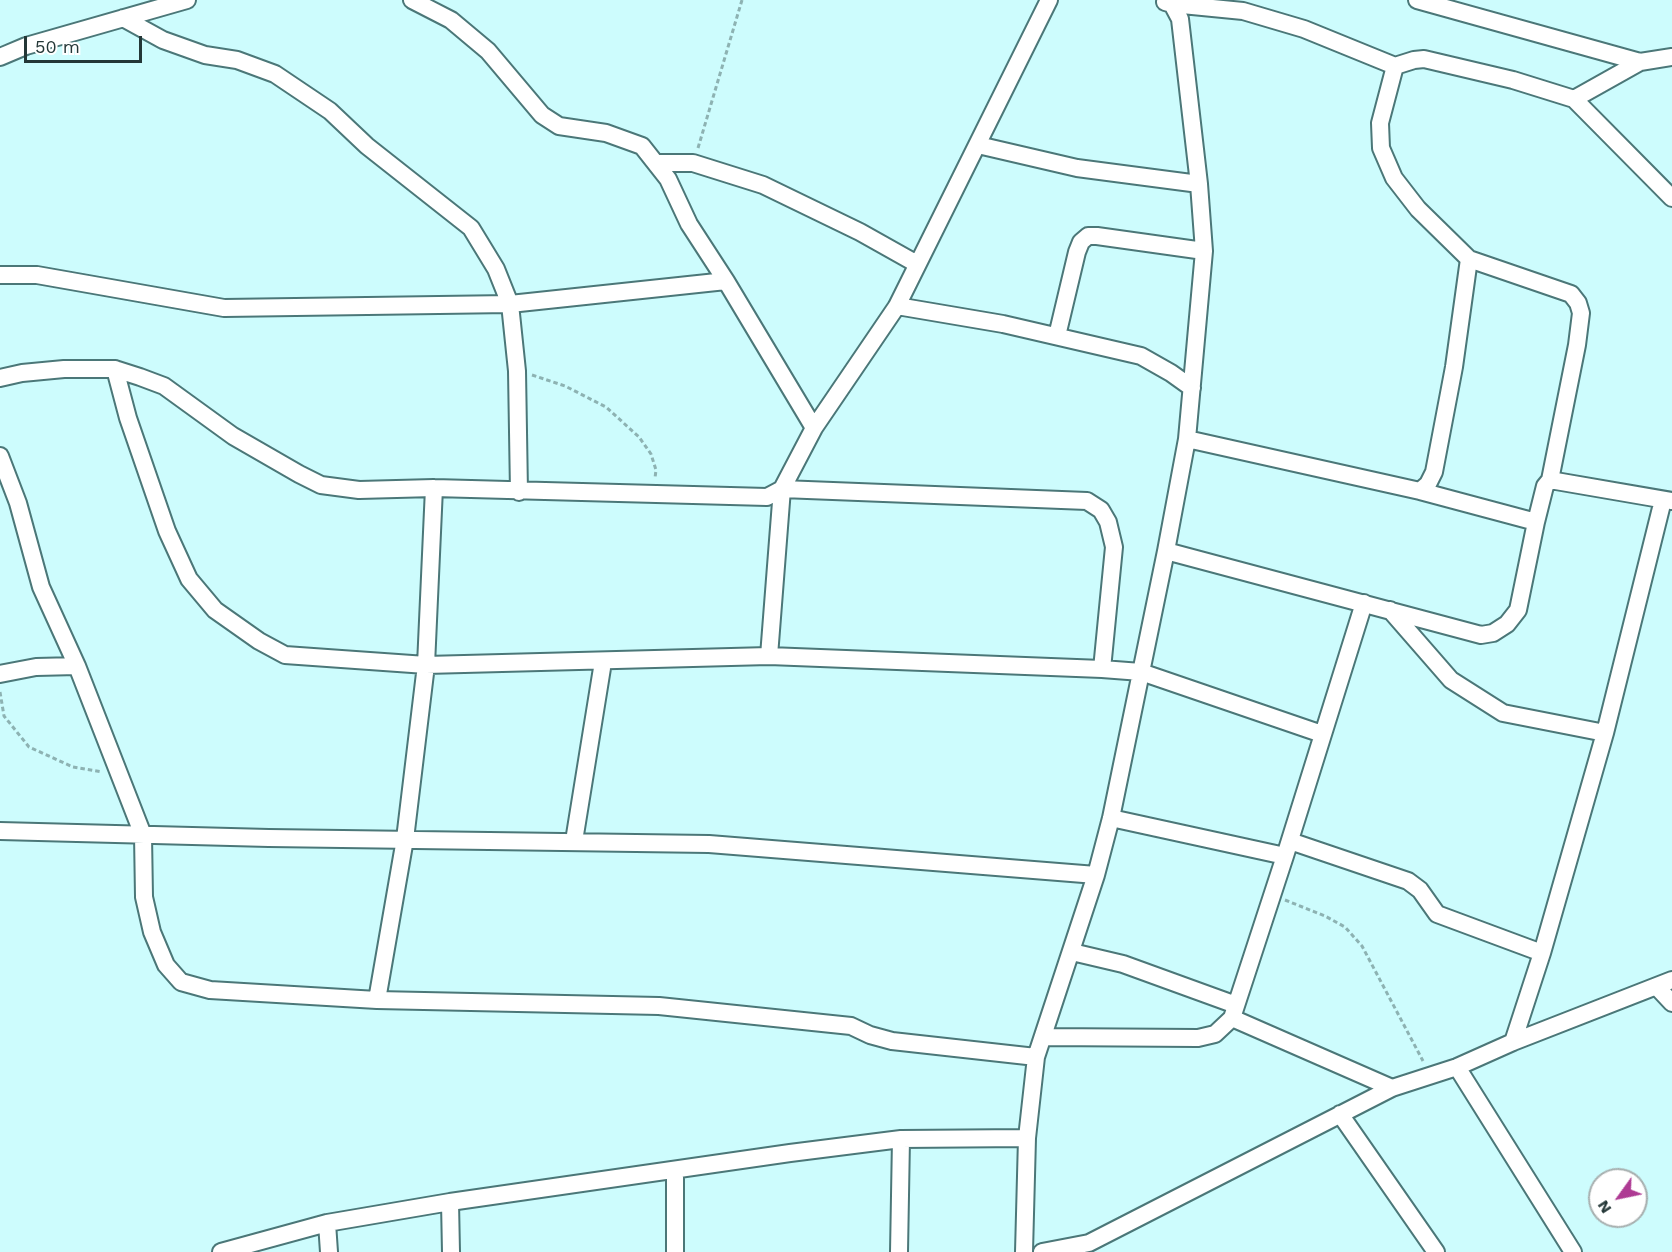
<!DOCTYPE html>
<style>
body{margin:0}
#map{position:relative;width:1672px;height:1252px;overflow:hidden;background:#cdfcfd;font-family:"Work Sans",sans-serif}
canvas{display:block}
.north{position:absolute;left:1588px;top:1168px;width:60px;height:60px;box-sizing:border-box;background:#fff;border:2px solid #a7afaf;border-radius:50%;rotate:237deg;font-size:16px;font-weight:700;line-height:24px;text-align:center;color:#243737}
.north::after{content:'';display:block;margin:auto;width:21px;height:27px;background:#ae3a93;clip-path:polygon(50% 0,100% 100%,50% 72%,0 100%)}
.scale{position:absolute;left:24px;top:36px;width:118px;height:27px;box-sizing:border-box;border:3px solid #243737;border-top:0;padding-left:8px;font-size:18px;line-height:21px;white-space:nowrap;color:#243737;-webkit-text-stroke:4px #fff;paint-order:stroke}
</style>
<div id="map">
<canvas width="1672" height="1252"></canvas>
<div class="north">N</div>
<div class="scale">50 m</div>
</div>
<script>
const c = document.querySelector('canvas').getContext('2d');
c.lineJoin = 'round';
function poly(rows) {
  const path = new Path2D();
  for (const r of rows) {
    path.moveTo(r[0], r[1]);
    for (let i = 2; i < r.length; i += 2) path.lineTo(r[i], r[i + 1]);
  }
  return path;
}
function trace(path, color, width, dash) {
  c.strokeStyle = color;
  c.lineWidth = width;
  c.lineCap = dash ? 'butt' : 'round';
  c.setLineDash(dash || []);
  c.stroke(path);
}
const path = poly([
 [698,148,742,0],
 [532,375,565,386,606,407,639,437,651,454,656,470,655,478],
 [0,692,4,716,29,747,73,767,102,772],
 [1285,900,1325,916,1345,927,1362,946,1423,1061]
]);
const minor = poly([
 [412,0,451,20,488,51,542,115,559,126,606,133,642,146,668,179,689,224,726,281,814,428],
 [1417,0,1640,62],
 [1165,2,1172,4,1243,11,1304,29,1395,66,1414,60,1424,59,1513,80,1574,99,1672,198],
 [123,18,163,40,205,55,237,60,275,74,330,111,367,146,471,228,496,269,510,304,517,371,519,492],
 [0,57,26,46,187,0],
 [1574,99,1640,62,1672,57],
 [978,145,1077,168,1199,184],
 [657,163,693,163,763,185,860,232,917,264],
 [0,275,37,275,224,308,510,304,726,281],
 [897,306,1003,324,1141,356,1171,373,1192,388],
 [1057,336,1077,252,1081,242,1088,236,1097,236,1204,251],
 [115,369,128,418,167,531,189,579,215,610,259,641,285,655,426,665,769,656,1102,669,1141,672,1322,734],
 [0,378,22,373,64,369,115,369,140,377,164,386,233,436,299,474,321,485,359,490,434,488,767,497,782,489,1087,501,1101,510,1108,522,1114,547,1102,669],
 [1187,439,1420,491,1536,522],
 [0,456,18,503,41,587,77,666,143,835,144,897,152,932,166,965,181,982,210,990,377,1000,659,1006,851,1026,870,1035,892,1041,1036,1057],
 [1550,480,1672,501],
 [1420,491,1428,484,1434,472,1454,367,1469,259],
 [1166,551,1481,635,1493,633,1507,624,1518,610,1536,522,1545,486,1550,480,1577,345,1581,313,1578,303,1571,294,1469,259,1418,209,1394,178,1381,148,1380,123,1395,66],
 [1390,610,1451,680,1503,713,1605,733],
 [769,656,782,489,814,428,897,306,1049,0],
 [0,674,36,667,77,666],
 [1111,818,1285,856],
 [0,831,269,838,709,844,1096,875],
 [574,841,603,662],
 [1290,841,1408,881,1420,890,1437,914,1542,953],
 [1072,952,1123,964,1236,1005],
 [1657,987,1672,1003],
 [377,1000,405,839,426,665,434,488],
 [1232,1018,1392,1088],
 [1043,1037,1198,1038,1215,1034,1232,1018,1285,856,1364,603],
 [1513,1042,1542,953,1605,733,1663,500],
 [1457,1067,1573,1252],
 [1340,1114,1436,1252],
 [450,1202,451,1252],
 [327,1223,329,1252],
 [221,1252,327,1223,450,1202,790,1153,901,1139,1027,1138],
 [675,1252,675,1170],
 [899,1252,901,1139],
 [1024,1252,1027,1138,1036,1057,1096,875,1111,818,1166,551,1187,439,1204,251,1199,184,1180,19,1172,4],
 [1042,1252,1089,1243,1392,1088,1457,1067,1513,1042,1672,980]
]);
trace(minor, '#4b7778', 20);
trace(path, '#8db2b2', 3, [4.5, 3]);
trace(minor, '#fff', 16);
</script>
